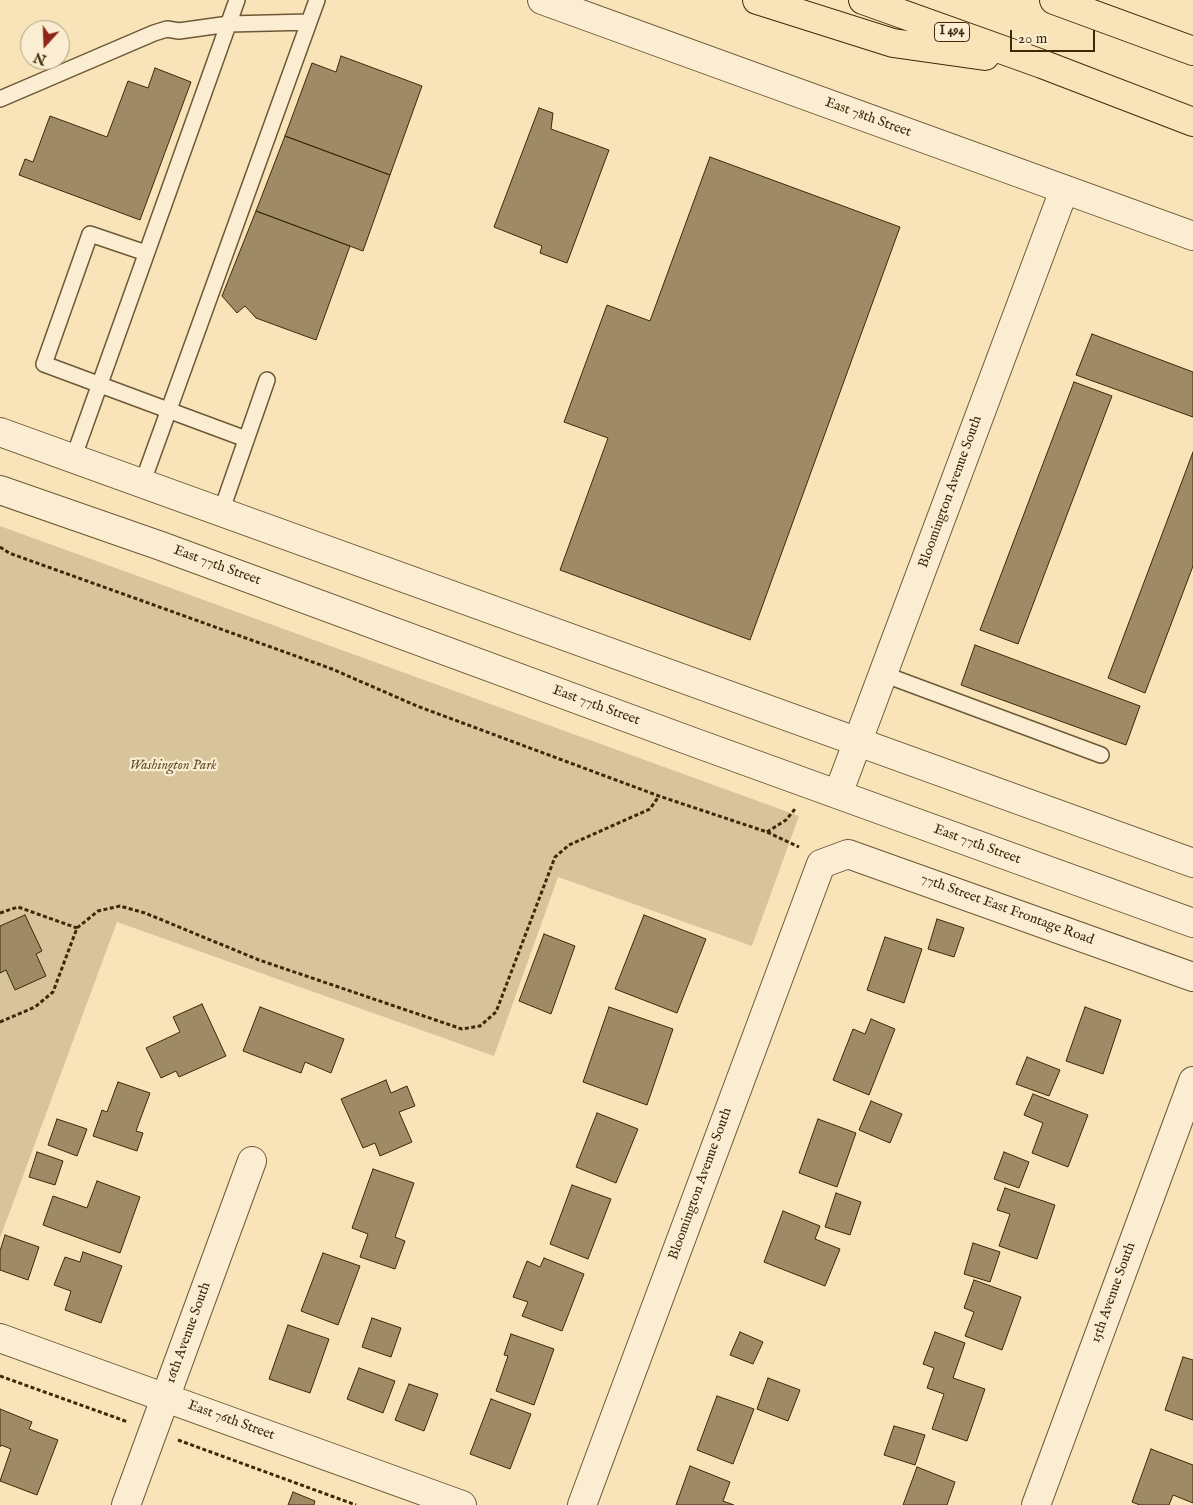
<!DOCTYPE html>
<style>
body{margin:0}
#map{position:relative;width:1193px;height:1505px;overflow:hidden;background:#f8e4b8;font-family:"IM FELL English",serif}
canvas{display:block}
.north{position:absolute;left:20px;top:20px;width:50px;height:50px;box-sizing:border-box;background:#faedd1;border:1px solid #ae9f81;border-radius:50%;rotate:200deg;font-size:14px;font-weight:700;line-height:20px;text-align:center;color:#3d290a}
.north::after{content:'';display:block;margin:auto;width:18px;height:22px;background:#8f2418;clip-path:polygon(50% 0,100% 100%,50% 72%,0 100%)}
.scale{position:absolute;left:1010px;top:30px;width:85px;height:22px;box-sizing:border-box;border:2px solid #3d290a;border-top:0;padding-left:6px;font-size:15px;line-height:18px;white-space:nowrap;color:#3d290a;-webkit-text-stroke:4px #faedd1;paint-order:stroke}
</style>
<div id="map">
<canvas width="1193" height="1505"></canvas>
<div class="north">N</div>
<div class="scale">20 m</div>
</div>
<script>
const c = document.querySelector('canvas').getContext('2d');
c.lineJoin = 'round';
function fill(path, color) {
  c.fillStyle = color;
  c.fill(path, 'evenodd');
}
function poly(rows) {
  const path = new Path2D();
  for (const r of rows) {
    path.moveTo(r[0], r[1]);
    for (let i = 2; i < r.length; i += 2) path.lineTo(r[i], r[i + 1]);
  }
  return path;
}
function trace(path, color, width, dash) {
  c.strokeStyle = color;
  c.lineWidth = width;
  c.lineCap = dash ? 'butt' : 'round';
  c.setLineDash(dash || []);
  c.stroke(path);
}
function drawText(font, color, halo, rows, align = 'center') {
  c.font = font + ' "IM FELL English",serif';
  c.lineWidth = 4.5;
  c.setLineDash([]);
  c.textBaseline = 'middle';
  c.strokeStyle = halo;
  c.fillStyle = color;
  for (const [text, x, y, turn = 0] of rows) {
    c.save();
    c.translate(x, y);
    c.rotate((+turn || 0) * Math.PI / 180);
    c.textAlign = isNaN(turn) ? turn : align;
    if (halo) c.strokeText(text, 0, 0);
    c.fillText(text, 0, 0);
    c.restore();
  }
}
const green = poly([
 [0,526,799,816,752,946,558,877,494,1056,117,922,0,1238]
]);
const building = poly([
 [341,56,422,86,390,175,285,136,312,63,336,72,341,56],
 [155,68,191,82,140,220,19,175,25,159,33,162,50,116,107,137,128,81,148,88,155,68],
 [539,108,553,113,551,129,609,150,567,263,540,253,542,246,494,227,539,108],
 [285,136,390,175,363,251,256,211,285,136],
 [710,157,900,227,750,640,560,570,608,438,564,422,607,305,650,321,710,157],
 [256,211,350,246,316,340,256,318,245,306,237,313,222,296,256,211],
 [1092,334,1193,372,1193,417,1076,375,1092,334],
 [1074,382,1112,396,1018,644,980,630,1074,382],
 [1193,452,1193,566,1145,693,1108,678,1193,452],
 [975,645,1140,706,1126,745,961,685,975,645],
 [25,915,42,951,36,954,46,976,15,990,6,970,0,973,0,926,25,915],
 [644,915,706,939,677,1013,615,989,644,915],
 [937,919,964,928,954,957,928,949,937,919],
 [544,934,575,946,551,1014,519,1001,544,934],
 [885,937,922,949,904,1003,867,990,885,937],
 [202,1004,226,1056,179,1077,176,1071,161,1078,146,1048,180,1032,173,1017,202,1004],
 [260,1007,344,1039,331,1073,305,1062,301,1073,243,1051,260,1007],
 [609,1007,673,1029,647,1105,583,1082,609,1007],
 [1085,1007,1121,1020,1103,1074,1066,1061,1085,1007],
 [871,1019,895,1029,869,1095,833,1080,853,1029,865,1034,871,1019],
 [1027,1057,1060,1070,1049,1096,1016,1084,1027,1057],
 [386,1080,391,1093,407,1086,415,1106,399,1112,412,1142,380,1156,375,1143,363,1148,341,1099,386,1080],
 [118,1082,150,1093,136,1131,143,1133,137,1151,93,1136,102,1110,107,1112,118,1082],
 [1033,1094,1088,1115,1068,1167,1032,1153,1043,1123,1024,1115,1033,1094],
 [871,1101,902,1114,890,1143,859,1130,871,1101],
 [597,1113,638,1129,616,1183,576,1167,597,1113],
 [57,1119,87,1129,77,1156,48,1145,57,1119],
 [818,1119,856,1133,837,1187,799,1173,818,1119],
 [37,1152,63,1161,55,1185,29,1177,37,1152],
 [1004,1152,1029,1162,1019,1188,994,1179,1004,1152],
 [373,1169,414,1183,395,1237,405,1241,395,1269,360,1257,368,1234,352,1228,373,1169],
 [97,1181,140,1197,120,1253,43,1225,53,1196,87,1208,97,1181],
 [572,1185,611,1199,588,1259,550,1244,572,1185],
 [1005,1188,1055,1205,1037,1259,999,1246,1010,1214,997,1210,1005,1188],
 [836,1193,861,1202,850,1235,825,1227,836,1193],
 [783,1211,820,1226,815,1239,840,1249,825,1286,764,1262,783,1211],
 [5,1235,39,1247,28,1280,0,1270,0,1251,5,1235],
 [973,1243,1000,1252,990,1282,964,1274,973,1243],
 [83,1252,122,1266,101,1323,65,1310,71,1291,54,1285,65,1257,80,1262,83,1252],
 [323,1253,360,1266,338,1325,301,1311,323,1253],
 [544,1258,584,1274,562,1331,522,1316,528,1302,513,1297,527,1261,540,1267,544,1258],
 [974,1280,1021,1297,1002,1350,965,1336,974,1312,964,1308,974,1280],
 [372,1318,401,1328,391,1357,362,1347,372,1318],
 [288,1325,329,1339,310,1393,269,1379,288,1325],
 [740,1332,763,1342,753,1364,730,1355,740,1332],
 [935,1332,965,1343,953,1378,985,1389,967,1441,932,1429,944,1394,927,1388,934,1368,923,1364,935,1332],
 [511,1334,554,1349,534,1405,496,1391,508,1356,504,1355,511,1334],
 [1183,1357,1193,1360,1193,1420,1165,1410,1183,1357],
 [359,1368,395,1381,383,1413,347,1399,359,1368],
 [768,1378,800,1390,788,1421,757,1409,768,1378],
 [409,1384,438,1394,424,1431,395,1420,409,1384],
 [717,1396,754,1409,733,1464,697,1450,717,1396],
 [491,1399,531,1414,510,1469,470,1454,491,1399],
 [0,1409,32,1422,29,1429,58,1440,37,1495,0,1481,11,1449,1,1445,0,1447,0,1409],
 [894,1426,925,1435,915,1465,884,1455,894,1426],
 [1151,1449,1193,1465,1193,1503,1173,1495,1169,1505,1140,1505,1132,1502,1151,1449],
 [690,1466,730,1482,723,1501,734,1505,676,1505,690,1466],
 [917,1467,955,1482,947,1505,903,1505,917,1467],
 [293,1492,315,1501,314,1505,288,1505,293,1492]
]);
const path = poly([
 [0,547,9,553,332,669,417,706,659,796,767,832,799,847],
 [767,832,786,820,795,809],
 [0,913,18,907,77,928],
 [0,1022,35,1007,53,992,77,928,98,911,120,906,145,913,259,960,462,1029,480,1026,496,1012,555,857,569,845,650,809,659,796],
 [0,1376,128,1422],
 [178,1440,356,1505]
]);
const service = poly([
 [0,99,154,33,167,29,179,31,229,24,309,22],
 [146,253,90,234,44,364,246,439],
 [73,459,237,0],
 [142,484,317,0],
 [221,512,267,380],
 [883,674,1101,755]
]);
const minor = poly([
 [838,794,1064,190],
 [126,1505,252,1161],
 [582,1505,821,864,848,854,1193,977],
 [1036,1505,1193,1081]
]);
const tertiary = poly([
 [542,0,1193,236],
 [0,432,1193,863],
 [0,490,161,546,693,742,1193,923],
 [0,1338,462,1505]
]);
const motorway = poly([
 [757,0,893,43,985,56],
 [863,0,1042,64,1193,122],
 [1054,0,1193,51]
]);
const shields = [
 [952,32,35]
];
const shieldNames = [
 ["I 494",952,32]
];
const streetNames = [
 ["East 78th Street",868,118,20],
 ["Bloomington Avenue South",951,492,-70],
 ["East 77th Street",217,566,20],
 ["East 77th Street",596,706,20],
 ["East 77th Street",977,845,20],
 ["77th Street East Frontage Road",1007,910,20],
 ["Bloomington Avenue South",701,1184,-70],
 ["15th Avenue South",1114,1293,-70],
 ["16th Avenue South",189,1333,-70],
 ["East 76th Street",231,1421,20]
];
const parkNames = [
 ["Washington Park",173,766]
];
fill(green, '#d8c49a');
fill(building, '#9e8a64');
trace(building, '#3d290a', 1);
trace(service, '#6c5836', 18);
trace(minor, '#6c5836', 30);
trace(tertiary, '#6c5836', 30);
trace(motorway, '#3d290a', 30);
trace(path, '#3d290a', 3, [4, 2.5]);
trace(service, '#faedd1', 15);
trace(minor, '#faedd1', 28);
trace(tertiary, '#faedd1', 28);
trace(motorway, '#f8e4b8', 28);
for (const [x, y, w] of shields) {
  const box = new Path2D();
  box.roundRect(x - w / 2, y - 9.5, w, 19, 4);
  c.fillStyle = '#faedd1';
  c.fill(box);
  trace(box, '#3d290a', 1);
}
drawText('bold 12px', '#3d290a', null, shieldNames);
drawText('14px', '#3d290a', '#faedd1', streetNames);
drawText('italic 14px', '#64502e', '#faedd1', parkNames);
</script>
